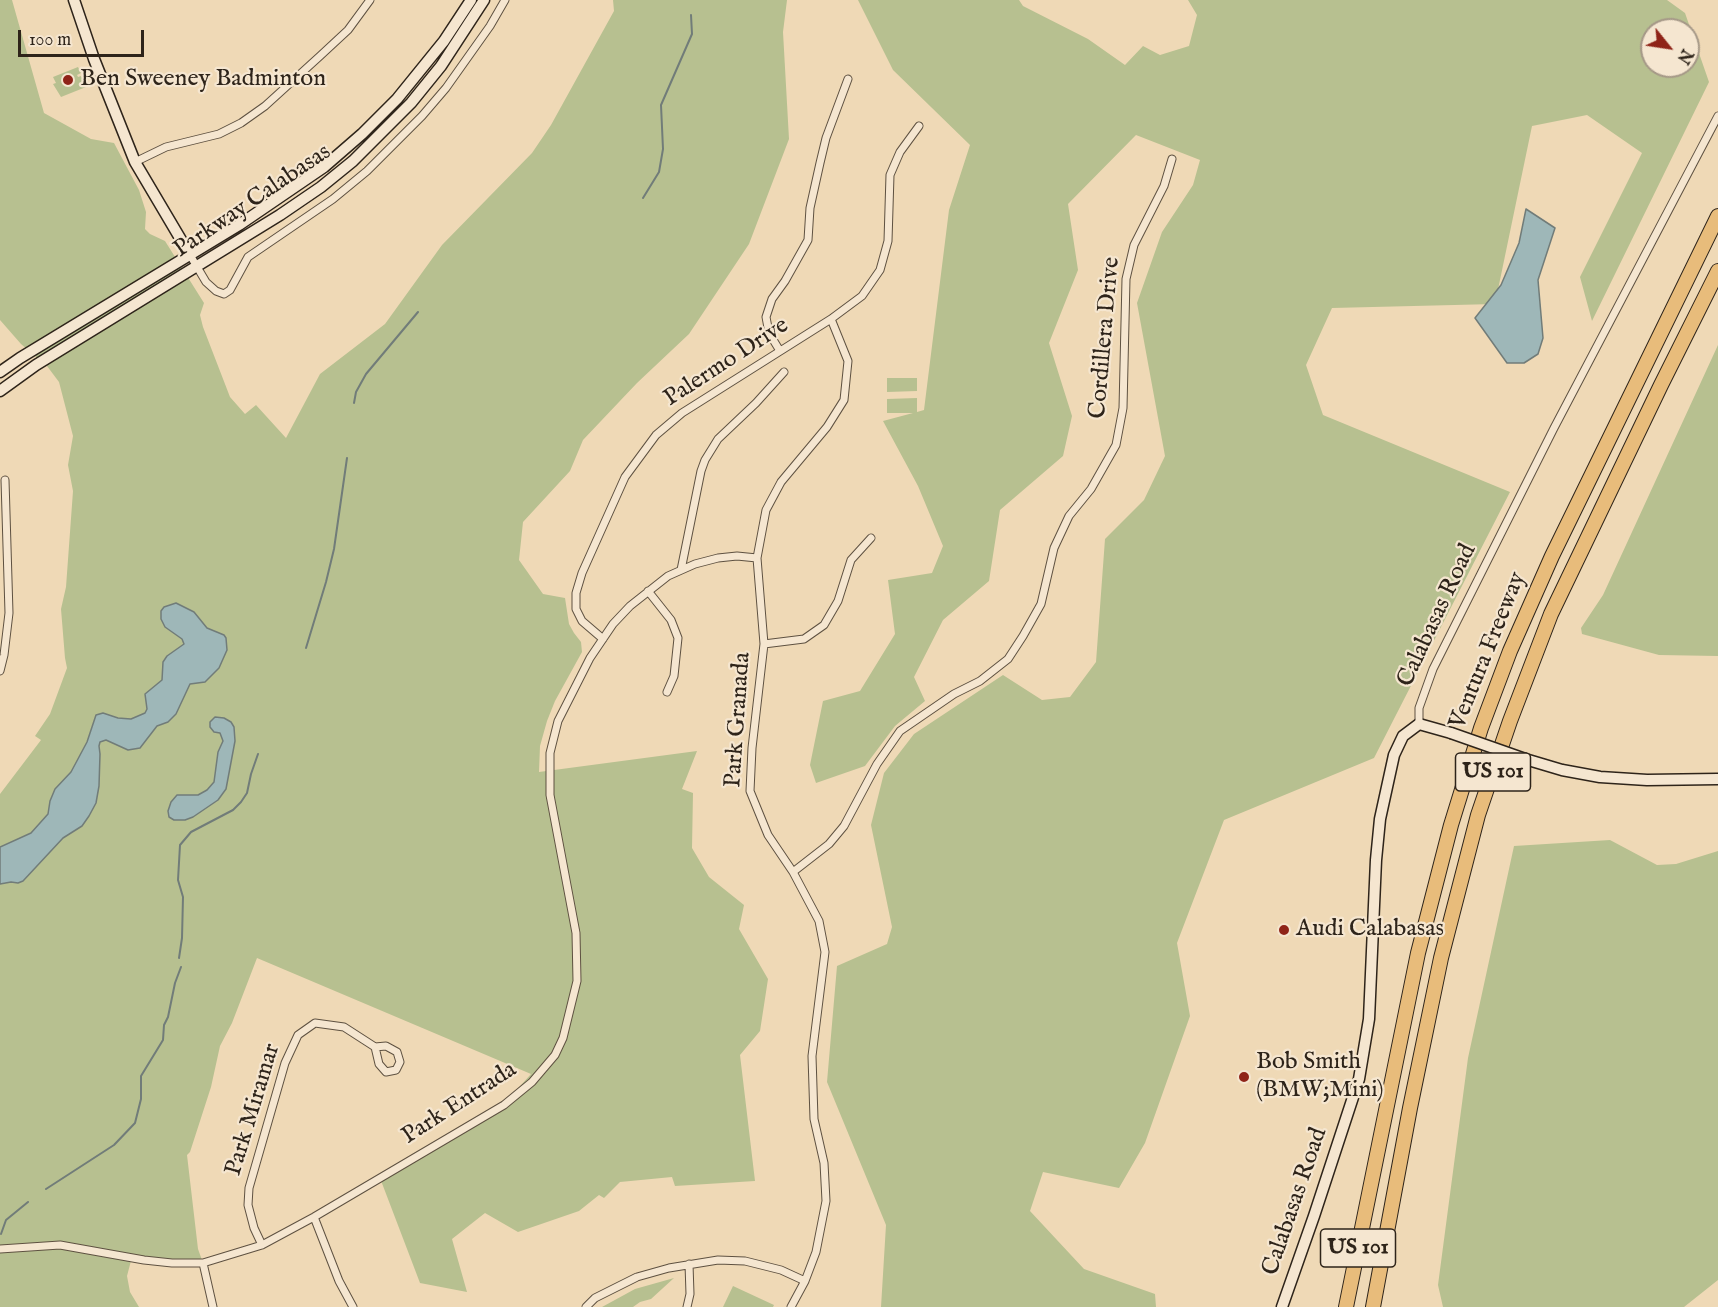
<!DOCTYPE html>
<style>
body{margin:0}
#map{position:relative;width:1718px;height:1307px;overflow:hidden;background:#efd9b6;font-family:"IM FELL English",serif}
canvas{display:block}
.north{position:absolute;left:1640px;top:18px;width:60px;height:60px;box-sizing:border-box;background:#f5e6d0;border:2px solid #a59887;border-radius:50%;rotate:120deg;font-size:16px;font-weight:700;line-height:24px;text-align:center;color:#2e241a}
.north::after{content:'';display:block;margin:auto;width:21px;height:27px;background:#8f2418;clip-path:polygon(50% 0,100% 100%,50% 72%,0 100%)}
.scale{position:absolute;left:18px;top:30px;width:126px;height:27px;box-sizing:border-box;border:3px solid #2e241a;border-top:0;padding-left:8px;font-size:18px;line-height:21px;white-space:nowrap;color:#2e241a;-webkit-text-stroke:4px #f5e6d0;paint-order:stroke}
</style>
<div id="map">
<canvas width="1718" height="1307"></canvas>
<div class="north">N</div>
<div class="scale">100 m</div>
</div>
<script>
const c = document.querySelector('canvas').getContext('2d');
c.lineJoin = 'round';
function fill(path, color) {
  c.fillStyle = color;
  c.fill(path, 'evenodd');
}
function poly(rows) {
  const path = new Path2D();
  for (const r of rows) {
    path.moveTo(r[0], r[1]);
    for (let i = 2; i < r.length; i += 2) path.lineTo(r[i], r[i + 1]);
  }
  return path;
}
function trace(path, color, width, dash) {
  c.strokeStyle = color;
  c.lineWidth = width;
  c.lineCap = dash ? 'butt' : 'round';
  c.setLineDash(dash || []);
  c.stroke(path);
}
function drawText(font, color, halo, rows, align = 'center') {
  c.font = font + ' "IM FELL English",serif';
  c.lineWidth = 4.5;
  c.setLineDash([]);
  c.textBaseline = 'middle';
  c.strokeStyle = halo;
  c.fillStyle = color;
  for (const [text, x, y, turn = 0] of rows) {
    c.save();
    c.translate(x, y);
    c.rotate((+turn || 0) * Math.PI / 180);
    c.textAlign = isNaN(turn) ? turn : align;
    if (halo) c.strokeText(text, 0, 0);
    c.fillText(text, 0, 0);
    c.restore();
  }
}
const green = poly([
 [0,0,12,0,44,113,91,139,114,143,139,190,146,212,145,229,150,234,165,241,204,303,200,315,203,327,230,397,245,414,256,405,286,438,320,374,385,324,442,245,532,153,551,125,614,11,613,0,787,0,783,32,789,139,749,244,689,334,637,383,583,440,570,471,523,522,519,560,543,594,565,598,569,624,574,633,581,642,582,652,555,701,547,721,540,746,539,772,697,751,682,789,693,793,692,848,709,877,744,905,739,929,768,979,760,1031,740,1055,755,1181,675,1186,672,1177,620,1182,604,1198,599,1195,579,1211,518,1232,485,1213,452,1239,467,1292,420,1283,380,1178,503,1105,531,1074,257,958,232,1023,220,1046,211,1087,190,1152,187,1155,198,1249,203,1263,132,1257,127,1276,130,1292,139,1307,0,1307,0,794,41,740,35,736,50,714,67,668,65,658,61,609,66,587,73,491,68,465,73,436,59,382,47,366,21,344,0,320],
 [858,0,1019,0,1023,6,1088,39,1125,65,1143,46,1160,55,1189,46,1197,15,1188,0,1667,0,1685,13,1709,82,1592,321,1580,277,1642,153,1587,115,1532,126,1495,304,1332,308,1306,365,1323,415,1510,492,1374,758,1224,820,1177,943,1190,1016,1145,1143,1119,1188,1043,1172,1030,1211,1084,1269,1155,1294,1156,1307,881,1307,886,1225,827,1082,837,966,887,944,892,927,871,825,884,773,914,734,1003,675,1042,700,1070,697,1096,662,1105,539,1144,500,1165,456,1137,303,1162,232,1193,185,1200,160,1136,135,1068,204,1078,270,1049,343,1072,416,1063,456,1000,510,989,581,943,620,914,677,925,701,895,726,865,766,816,783,810,765,823,701,860,691,895,634,888,580,932,573,943,546,918,486,883,421,913,413,887,413,887,399,917,398,917,412,924,410,949,210,970,145,893,70],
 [1652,30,1688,30,1688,66,1652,66],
 [78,67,81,73,77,75,78,77,81,76,86,87,61,97,53,84,56,83,53,77],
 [1718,345,1718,656,1659,655,1582,634,1581,628,1603,595],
 [887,378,917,378,917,391,887,392],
 [1610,840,1657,865,1676,864,1718,851,1718,1280,1684,1307,1443,1307,1438,1285,1468,1058,1514,846],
 [674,1278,651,1299,640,1302,633,1307,602,1307,635,1289],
 [733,1286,774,1305,773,1307,723,1307]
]);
const water = poly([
 [1526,209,1555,228,1538,280,1543,338,1538,354,1524,363,1507,363,1475,318,1501,285,1519,243,1526,209],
 [176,603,194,612,207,628,224,635,226,638,227,650,219,668,205,682,190,684,176,714,168,722,157,726,140,748,128,750,106,740,100,742,99,746,100,754,99,786,96,803,89,816,82,826,63,838,23,881,18,883,11,882,0,884,0,847,31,833,48,814,50,801,55,789,71,772,87,742,96,715,103,713,118,718,131,719,145,713,147,709,145,694,162,680,163,662,167,656,184,644,182,639,165,627,161,619,161,611,164,607,176,603],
 [215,717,224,718,231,722,234,727,235,741,226,789,218,800,193,817,185,820,174,820,169,817,168,811,171,802,177,795,198,795,207,790,214,782,218,752,223,741,220,733,214,732,210,727,210,722,215,717]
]);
const stream = poly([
 [643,198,659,172,663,149,661,105,692,34,691,15],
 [354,403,356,392,366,374,418,312],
 [306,648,326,582,334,549,347,458],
 [179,958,182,938,183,897,178,880,180,845,191,832,233,810,241,802,247,793,251,774,258,754],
 [46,1189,114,1145,135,1123,141,1099,141,1076,163,1040,164,1025,168,1017,175,983,181,967],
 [1,1234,6,1220,28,1202]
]);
const street = poly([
 [135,162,166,147,219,134,241,123,265,106,320,56,348,30,370,0],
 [190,255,206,282,216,291,224,294,230,290,248,257,333,199,367,171,422,116,446,88,490,26,505,0],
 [780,351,769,333,766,317,772,299,785,281,808,240,810,208,820,163,826,138,848,79],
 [681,570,701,471,705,460,718,439,756,403,784,372],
 [648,591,671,620,678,638,674,676,667,692],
 [603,639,582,621,576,609,576,593,582,573,625,477,656,435,682,413,831,319,862,296,880,270,888,241,890,175,900,152,919,126],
 [764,644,804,639,824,625,838,601,851,560,871,538],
 [0,671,4,655,9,613,5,480],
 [1419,724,1419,708,1433,669,1554,428,1718,116],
 [793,872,829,844,844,826,877,764,900,731,954,694,980,681,1008,659,1023,636,1041,604,1054,548,1069,516,1091,489,1116,445,1123,408,1126,279,1134,245,1164,186,1172,159],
 [314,1217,339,1281,353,1307],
 [262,1245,254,1228,248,1205,249,1188,285,1063,298,1035,315,1023,344,1027,375,1047,379,1064,386,1072,396,1070,400,1062,397,1052,386,1046,375,1047],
 [0,1249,60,1245,144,1260,172,1263,203,1263,262,1245,314,1217,504,1105,532,1082,555,1055,563,1038,577,981,576,933,550,795,550,753,558,721,590,658,613,624,630,606,668,576,695,564,718,558,737,556,757,558],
 [203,1263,213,1307],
 [586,1307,595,1298,637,1277,669,1268,718,1260,745,1261,781,1270,805,1281],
 [687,1307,690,1294,689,1264],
 [791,1307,805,1281,816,1252,826,1201,824,1163,814,1119,812,1056,825,952,819,921,793,872,768,835,750,791,752,748,764,644,757,558,766,510,781,482,827,427,844,400,848,361,831,319]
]);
const secondary = poly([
 [74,0,94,59,135,162,190,255],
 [0,372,20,358,239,225,324,167,362,134,397,99,444,41,471,0],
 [0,391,36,365,280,215,321,187,353,161,411,103,441,66,484,0],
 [1525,759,1562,770,1600,777,1647,780,1718,779],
 [1282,1307,1314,1216,1359,1079,1369,1019,1376,860,1380,819,1394,755,1403,736,1419,724,1451,733]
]);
const highway = poly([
 [1346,1307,1418,953,1451,825,1481,728,1510,651,1552,556,1718,216],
 [1373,1307,1410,1108,1441,958,1478,815,1510,721,1551,614,1661,385,1718,271]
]);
const secondaryBridge = poly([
 [1451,733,1525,759]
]);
const markers = [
 [68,80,6,"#8f2418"],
 [1284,930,6,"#8f2418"],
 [1244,1077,6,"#8f2418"]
];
const shields = [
 [1493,772,75],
 [1358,1248,75]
];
const shieldNames = [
 ["US 101",1493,772],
 ["US 101",1358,1248]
];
const poiNames = [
 ["Ben Sweeney Badminton",80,80],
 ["Audi Calabasas",1296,930],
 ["Bob Smith",1256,1063],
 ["(BMW;Mini)",1256,1091]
];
const streetNames = [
 ["Parkway Calabasas",253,202,-34],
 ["Cordillera Drive",1106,338,-85],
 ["Palermo Drive",727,363,-33],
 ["Calabasas Road",1438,616,-65],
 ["Ventura Freeway",1489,651,-68],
 ["Park Granada",739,720,-86],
 ["Park Entrada",460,1104,-33],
 ["Park Miramar",254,1110,-73],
 ["Calabasas Road",1296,1202,-71]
];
fill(green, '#b7c090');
fill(water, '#9eb7b8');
trace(water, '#717c79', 1.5);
trace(stream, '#717c79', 2);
trace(street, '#5e5141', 9);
trace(secondary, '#2e241a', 13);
trace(highway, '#2e241a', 16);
trace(street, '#f5e6d0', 7);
trace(secondary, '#f5e6d0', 10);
trace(highway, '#e8bc7b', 14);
trace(secondaryBridge, '#2e241a', 13, []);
trace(secondaryBridge, '#f5e6d0', 10);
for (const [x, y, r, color] of markers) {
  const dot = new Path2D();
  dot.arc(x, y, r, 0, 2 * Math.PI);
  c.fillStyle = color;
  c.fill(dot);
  trace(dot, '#f5e6d0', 2);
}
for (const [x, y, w] of shields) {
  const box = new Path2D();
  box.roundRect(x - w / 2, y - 19, w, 38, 4.5);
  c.fillStyle = '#f5e6d0';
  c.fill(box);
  trace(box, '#2e241a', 1.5);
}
drawText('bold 22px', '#2e241a', null, shieldNames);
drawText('24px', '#2e241a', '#f5e6d0', poiNames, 'left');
drawText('24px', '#2e241a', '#f5e6d0', streetNames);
</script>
